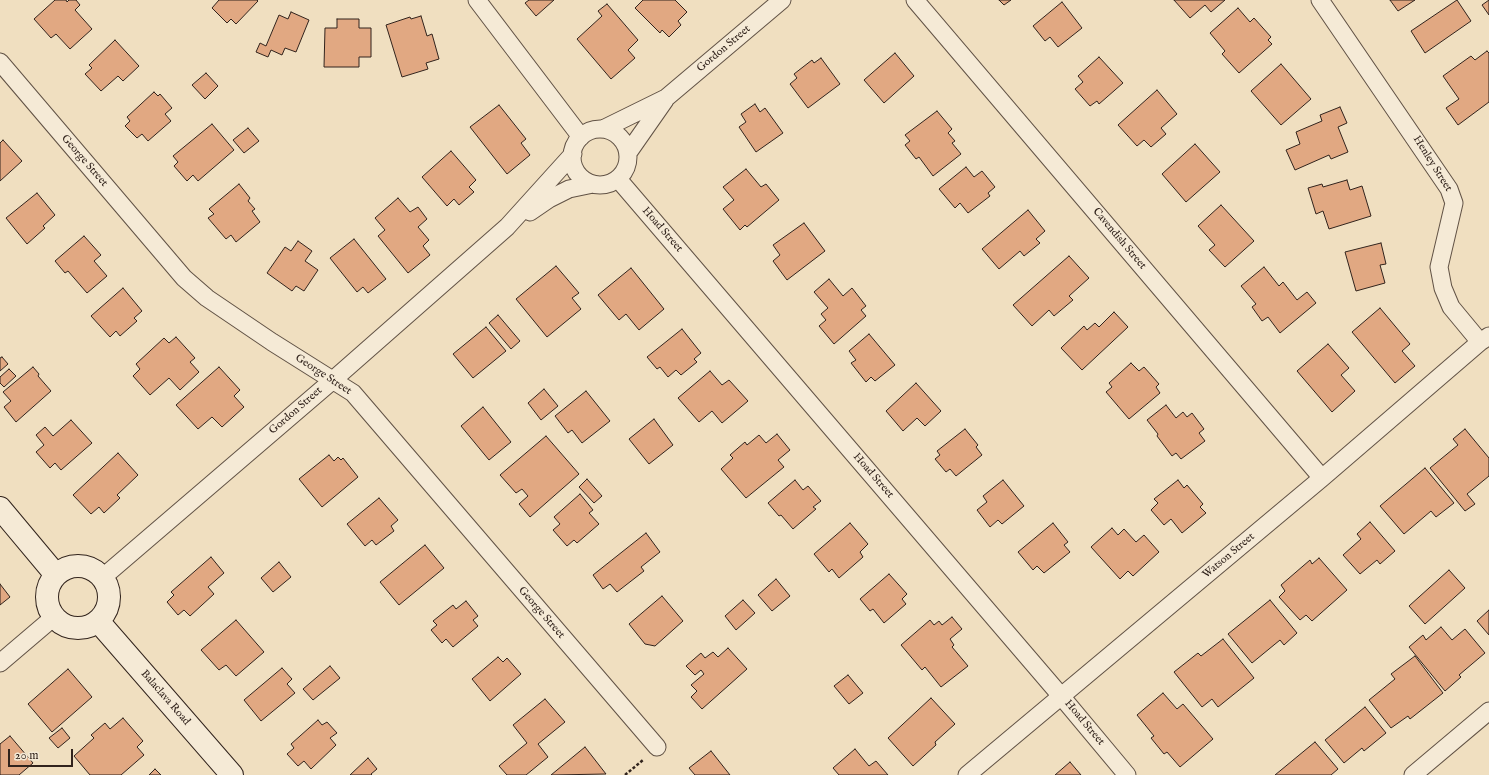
<!DOCTYPE html>
<style>
body{margin:0}
#map{position:relative;width:1489px;height:775px;overflow:hidden;background:#f0dfc0;font-family:"IM FELL English",serif}
canvas{display:block}
.scale{position:absolute;left:8px;top:749px;width:65px;height:18px;box-sizing:border-box;border:2px solid #31231c;border-top:0;padding-left:5px;font-size:12px;line-height:14px;white-space:nowrap;color:#31231c;-webkit-text-stroke:3px #f5ead6;paint-order:stroke}
</style>
<div id="map">
<canvas width="1489" height="775"></canvas>
<div class="scale">20 m</div>
</div>
<script>
const c = document.querySelector('canvas').getContext('2d');
c.lineJoin = 'round';
function fill(path, color) {
  c.fillStyle = color;
  c.fill(path, 'evenodd');
}
function poly(rows) {
  const path = new Path2D();
  for (const r of rows) {
    if (r.length === 3) {
      path.moveTo(r[0] + r[2], r[1]);
      path.arc(r[0], r[1], r[2], 0, 2 * Math.PI);
      continue;
    }
    path.moveTo(r[0], r[1]);
    for (let i = 2; i < r.length; i += 2) path.lineTo(r[i], r[i + 1]);
  }
  return path;
}
function trace(path, color, width, dash) {
  c.strokeStyle = color;
  c.lineWidth = width;
  c.lineCap = dash ? 'butt' : 'round';
  c.setLineDash(dash || []);
  c.stroke(path);
}
function drawText(font, color, halo, rows, align = 'center') {
  c.font = font + ' "IM FELL English",serif';
  c.lineWidth = 3.5;
  c.setLineDash([]);
  c.textBaseline = 'middle';
  c.strokeStyle = halo;
  c.fillStyle = color;
  for (const [text, x, y, turn = 0] of rows) {
    c.save();
    c.translate(x, y);
    c.rotate((+turn || 0) * Math.PI / 180);
    c.textAlign = isNaN(turn) ? turn : align;
    if (halo) c.strokeText(text, 0, 0);
    c.fillText(text, 0, 0);
    c.restore();
  }
}
const building = poly([
 [55,0,66,0,67,2,69,0,76,0,80,5,75,10,92,29,70,49,56,34,51,38,34,19,55,0],
 [219,0,257,0,258,1,236,24,231,19,227,23,212,8,219,0],
 [529,0,554,0,536,16,525,3,529,0],
 [643,0,675,0,687,12,678,21,681,25,669,37,662,30,660,33,635,8,643,0],
 [999,0,1011,0,1004,5,999,0],
 [1174,0,1225,0,1211,12,1205,5,1190,18,1174,0],
 [1390,0,1415,0,1398,11,1390,0],
 [1457,0,1471,21,1425,53,1411,31,1457,0],
 [1489,0,1489,15,1482,5,1489,0],
 [1062,2,1082,28,1058,47,1050,37,1045,41,1033,26,1062,2],
 [607,4,638,40,628,50,635,58,611,79,577,39,602,16,598,11,607,4],
 [1238,8,1250,22,1254,18,1271,37,1268,40,1272,44,1239,73,1222,54,1225,51,1210,33,1238,8],
 [291,12,309,20,296,52,285,48,282,55,271,50,268,57,256,52,260,43,266,46,279,15,288,19,291,12],
 [421,16,427,36,432,34,439,59,426,63,428,69,402,77,386,25,410,17,411,19,421,16],
 [337,19,359,19,359,28,371,28,371,57,359,57,359,67,324,67,325,28,337,28,337,19],
 [115,40,139,66,123,81,118,76,101,91,85,74,92,68,89,65,115,40],
 [1487,51,1489,53,1489,102,1458,125,1446,108,1459,99,1443,76,1471,56,1475,60,1487,51],
 [895,53,914,76,884,103,864,80,895,53],
 [1099,57,1123,83,1099,104,1097,101,1090,106,1075,89,1083,82,1078,76,1099,57],
 [821,58,840,84,808,108,790,84,797,78,794,74,812,60,814,63,821,58],
 [1281,64,1311,99,1281,125,1251,91,1281,64],
 [206,73,218,86,205,99,192,85,206,73],
 [1157,90,1177,114,1161,128,1166,134,1151,147,1144,140,1137,146,1118,125,1157,90],
 [154,92,158,96,160,94,172,108,165,114,171,121,148,141,142,134,137,138,125,126,130,121,127,117,154,92],
 [755,104,760,112,765,108,783,133,756,152,739,127,746,122,741,114,755,104],
 [499,105,526,139,521,143,530,155,507,174,470,127,499,105],
 [1340,107,1347,123,1338,127,1348,152,1331,159,1329,155,1295,170,1286,150,1300,144,1296,132,1322,121,1320,115,1340,107],
 [937,111,952,129,948,133,955,141,952,143,961,154,933,176,919,157,916,159,905,145,910,141,905,135,937,111],
 [212,124,234,150,198,181,193,175,187,181,174,166,178,162,173,156,212,124],
 [248,128,259,141,244,153,233,140,248,128],
 [3,140,22,161,0,181,0,143,3,140],
 [1195,144,1220,172,1186,202,1162,174,1195,144],
 [451,151,476,180,469,187,474,192,459,205,454,199,447,206,422,177,451,151],
 [966,167,974,177,982,171,995,187,988,193,990,196,968,213,960,203,955,208,939,189,966,167],
 [746,169,761,187,766,184,779,200,747,227,745,225,740,230,723,209,734,200,723,187,746,169],
 [1347,180,1350,190,1362,186,1371,216,1329,229,1323,211,1316,214,1308,188,1322,184,1323,187,1347,180],
 [239,184,250,198,248,201,255,209,252,211,260,222,236,242,231,235,226,239,208,218,214,214,209,209,239,184],
 [37,193,55,215,43,226,45,228,27,244,6,218,37,193],
 [398,198,410,212,418,207,427,219,418,227,429,240,423,246,430,255,408,273,378,236,385,230,375,218,398,198],
 [1221,205,1254,241,1225,267,1209,250,1215,245,1198,226,1221,205],
 [1028,210,1045,231,1036,239,1040,243,1024,256,1020,251,999,269,982,249,1028,210],
 [804,223,825,251,787,280,773,261,780,255,773,245,804,223],
 [84,236,101,255,94,261,107,276,87,293,68,271,65,273,55,261,84,236],
 [354,239,386,279,368,293,363,287,357,292,330,258,354,239],
 [298,241,312,251,305,261,318,270,304,291,296,286,292,291,267,273,285,247,291,251,298,241],
 [1381,243,1386,264,1380,265,1385,283,1356,291,1345,252,1381,243],
 [1069,256,1089,278,1069,296,1073,300,1054,316,1049,310,1032,326,1013,305,1069,256],
 [556,266,579,293,572,298,581,309,547,337,516,299,556,266],
 [1264,267,1279,286,1283,282,1297,300,1307,292,1316,303,1280,333,1268,317,1262,321,1252,307,1256,304,1241,286,1264,267],
 [631,268,664,309,639,330,626,314,619,320,598,295,631,268],
 [829,279,843,296,852,288,866,306,861,310,866,316,834,344,819,326,826,320,821,314,828,308,814,292,829,279],
 [123,288,142,311,134,318,137,321,120,336,116,331,110,337,91,316,123,288],
 [1380,308,1410,344,1402,351,1415,366,1395,383,1352,332,1380,308],
 [1114,312,1128,327,1082,370,1061,348,1084,326,1087,330,1095,323,1099,327,1114,312],
 [498,315,520,341,511,349,489,323,498,315],
 [486,327,506,351,473,378,453,354,486,327],
 [682,329,701,353,694,359,697,362,681,375,676,370,668,377,660,367,657,369,647,357,682,329],
 [869,334,895,365,875,381,871,377,866,382,851,363,856,360,849,351,869,334],
 [176,337,195,358,190,362,199,372,180,390,169,378,150,395,133,376,140,369,136,364,164,338,169,343,176,337],
 [1328,344,1349,368,1341,375,1355,391,1332,412,1297,371,1328,344],
 [2,357,8,364,0,371,0,358,2,357],
 [1131,363,1139,371,1144,367,1159,384,1156,387,1160,393,1129,419,1106,392,1112,387,1109,383,1131,363],
 [33,367,39,374,38,376,51,391,16,422,4,407,11,401,3,392,33,367],
 [219,367,240,390,234,396,244,407,222,427,212,417,198,429,176,405,219,367],
 [9,369,16,376,4,387,0,383,0,377,9,369],
 [710,371,722,385,729,380,748,401,722,423,712,411,699,422,678,398,710,371],
 [916,383,941,411,925,426,917,418,903,431,886,411,916,383],
 [544,389,558,406,541,420,528,403,544,389],
 [586,391,610,421,582,443,572,430,568,433,555,416,586,391],
 [1166,405,1176,418,1183,412,1187,417,1192,413,1204,429,1199,433,1205,441,1181,459,1176,453,1172,456,1157,436,1158,434,1147,420,1166,405],
 [483,407,511,442,489,460,461,426,483,407],
 [654,419,673,445,649,464,629,439,654,419],
 [71,420,92,443,61,470,55,463,50,468,36,452,44,445,36,435,45,427,53,436,71,420],
 [965,429,978,445,976,447,982,455,956,476,950,469,946,472,935,459,940,455,937,451,965,429],
 [1465,429,1489,458,1489,476,1467,494,1475,504,1465,511,1430,468,1458,445,1453,439,1465,429],
 [777,434,790,450,778,460,784,467,746,498,721,469,733,458,730,455,745,442,747,445,759,435,766,443,777,434],
 [546,436,579,474,530,517,519,504,528,496,522,489,516,493,500,475,546,436],
 [118,453,138,475,117,495,120,498,104,513,99,507,91,514,73,495,118,453],
 [329,455,334,461,338,457,341,460,343,458,358,477,322,507,299,479,329,455],
 [1425,468,1454,503,1436,517,1431,511,1404,534,1380,506,1425,468],
 [587,479,602,496,594,503,579,487,587,479],
 [795,480,803,490,808,486,821,501,813,507,816,509,793,529,781,515,779,516,768,503,795,480],
 [1003,480,1024,506,1002,524,998,520,990,527,977,510,987,502,983,496,1003,480],
 [1178,480,1184,488,1187,485,1203,504,1200,507,1206,513,1182,533,1171,519,1164,525,1151,510,1158,503,1154,499,1178,480],
 [580,494,593,510,589,513,599,524,577,543,574,540,567,546,553,530,560,524,554,517,580,494],
 [379,498,398,520,391,526,394,531,376,545,372,540,365,546,347,524,379,498],
 [1370,522,1395,551,1380,564,1377,560,1360,574,1343,555,1361,539,1357,534,1370,522],
 [850,523,868,544,860,552,863,557,839,578,832,569,829,572,814,554,850,523],
 [1053,523,1068,542,1064,545,1070,552,1044,573,1037,566,1033,570,1018,552,1053,523],
 [1112,528,1118,535,1124,529,1136,542,1144,535,1159,552,1133,576,1128,571,1120,579,1091,547,1112,528],
 [646,533,660,552,641,567,644,571,617,592,610,584,603,589,593,575,646,533],
 [425,545,444,568,399,605,380,582,425,545],
 [211,557,224,573,208,587,214,594,190,616,184,610,178,615,167,602,174,595,171,592,211,557],
 [1319,558,1347,590,1312,621,1306,615,1300,620,1279,597,1285,591,1281,585,1310,560,1312,564,1319,558],
 [279,562,291,577,273,592,261,578,279,562],
 [1449,570,1465,588,1425,624,1409,606,1449,570],
 [889,574,907,594,902,599,906,604,884,623,873,609,870,611,860,599,889,574],
 [776,579,790,596,772,611,758,595,776,579],
 [0,584,10,597,0,605,0,584],
 [662,596,683,621,655,646,645,644,629,624,662,596],
 [743,600,755,613,736,630,725,616,743,600],
 [1270,600,1297,633,1284,645,1280,640,1252,663,1228,634,1270,600],
 [466,601,478,616,473,620,478,626,453,647,446,639,442,643,431,630,437,625,433,621,453,605,456,609,466,601],
 [1489,610,1489,635,1477,621,1489,610],
 [952,617,962,629,950,639,954,645,952,647,968,666,941,687,925,667,922,670,901,645,930,620,934,625,939,621,942,625,952,617],
 [236,620,264,652,236,676,226,665,219,670,201,650,236,620],
 [1441,627,1452,640,1465,629,1485,653,1459,675,1461,677,1445,691,1409,647,1423,635,1426,640,1441,627],
 [1223,639,1254,678,1218,707,1212,699,1202,707,1174,672,1198,653,1201,656,1223,639],
 [728,648,747,669,702,709,691,697,697,691,691,685,704,674,701,670,695,675,686,666,701,653,705,658,713,652,718,657,728,648],
 [1415,656,1443,693,1410,719,1408,716,1391,728,1369,700,1395,679,1391,674,1415,656],
 [498,657,503,662,507,658,521,674,490,701,472,679,498,657],
 [330,666,340,678,313,700,303,689,330,666],
 [282,668,292,679,287,684,295,693,261,721,244,700,282,668],
 [68,669,92,697,52,732,28,704,68,669],
 [848,675,863,693,849,704,834,686,848,675],
 [1163,693,1177,709,1183,704,1213,739,1180,767,1167,752,1164,754,1151,738,1154,736,1137,715,1163,693],
 [931,698,955,724,935,742,936,745,913,766,888,738,931,698],
 [545,699,565,722,538,744,548,757,526,775,507,775,499,766,527,743,513,725,545,699],
 [1365,707,1386,733,1364,751,1362,748,1344,763,1325,740,1365,707],
 [123,718,143,741,137,747,144,755,121,775,90,775,74,756,94,738,91,735,105,723,110,729,123,718],
 [318,720,322,725,327,722,337,733,330,738,336,745,311,769,304,761,298,766,287,754,294,748,291,744,318,720],
 [62,728,70,738,58,748,49,738,62,728],
 [10,736,33,763,19,775,0,775,0,744,10,736],
 [1315,742,1338,769,1331,775,1275,775,1315,742],
 [585,747,606,774,552,775,551,775,585,747],
 [855,749,869,766,876,761,888,775,839,775,833,768,855,749],
 [711,751,730,775,695,775,689,768,711,751],
 [368,758,377,769,371,774,372,775,350,775,368,758],
 [1070,762,1081,775,1055,775,1070,762],
 [155,769,161,775,149,775,155,769]
]);
const path = poly([
 [625,775,643,760]
]);
const street = poly([
 [477,0,581,137],
 [915,0,1322,478],
 [1320,0,1449,189,1454,203,1439,267,1443,288,1451,307,1480,342],
 [0,62,184,278,207,298,272,342,353,393,657,747],
 [603,129,666,98,782,0],
 [600,157,28],
 [628,153,665,100],
 [618,179,1061,696,1127,775],
 [530,212,549,199,569,189,593,184],
 [102,578,333,380,507,227,573,154],
 [0,663,54,617],
 [967,775,1322,478,1480,342,1489,336],
 [1413,775,1489,711]
]);
const secondary = poly([
 [0,508,56,575],
 [78,597,31],
 [98,621,232,775]
]);
const streetNames = [
 ["Gordon Street",724,49,-40],
 ["George Street",84,161,49],
 ["Henley Street",1432,164,58],
 ["Hoad Street",662,230,49],
 ["Cavendish Street",1119,239,50],
 ["George Street",323,375,33],
 ["Gordon Street",296,411,-41],
 ["Hoad Street",873,476,49],
 ["Watson Street",1229,556,-40],
 ["George Street",541,613,49],
 ["Balaclava Road",165,698,49],
 ["Hoad Street",1084,723,50]
];
fill(building, '#e1a882');
trace(building, '#31231c', 1);
trace(street, '#615245', 19);
trace(secondary, '#31231c', 24);
trace(path, '#31231c', 2.5, [3, 2]);
trace(street, '#f5ead6', 17);
trace(secondary, '#f5ead6', 22);
drawText('11px', '#31231c', '#f5ead6', streetNames);
</script>
